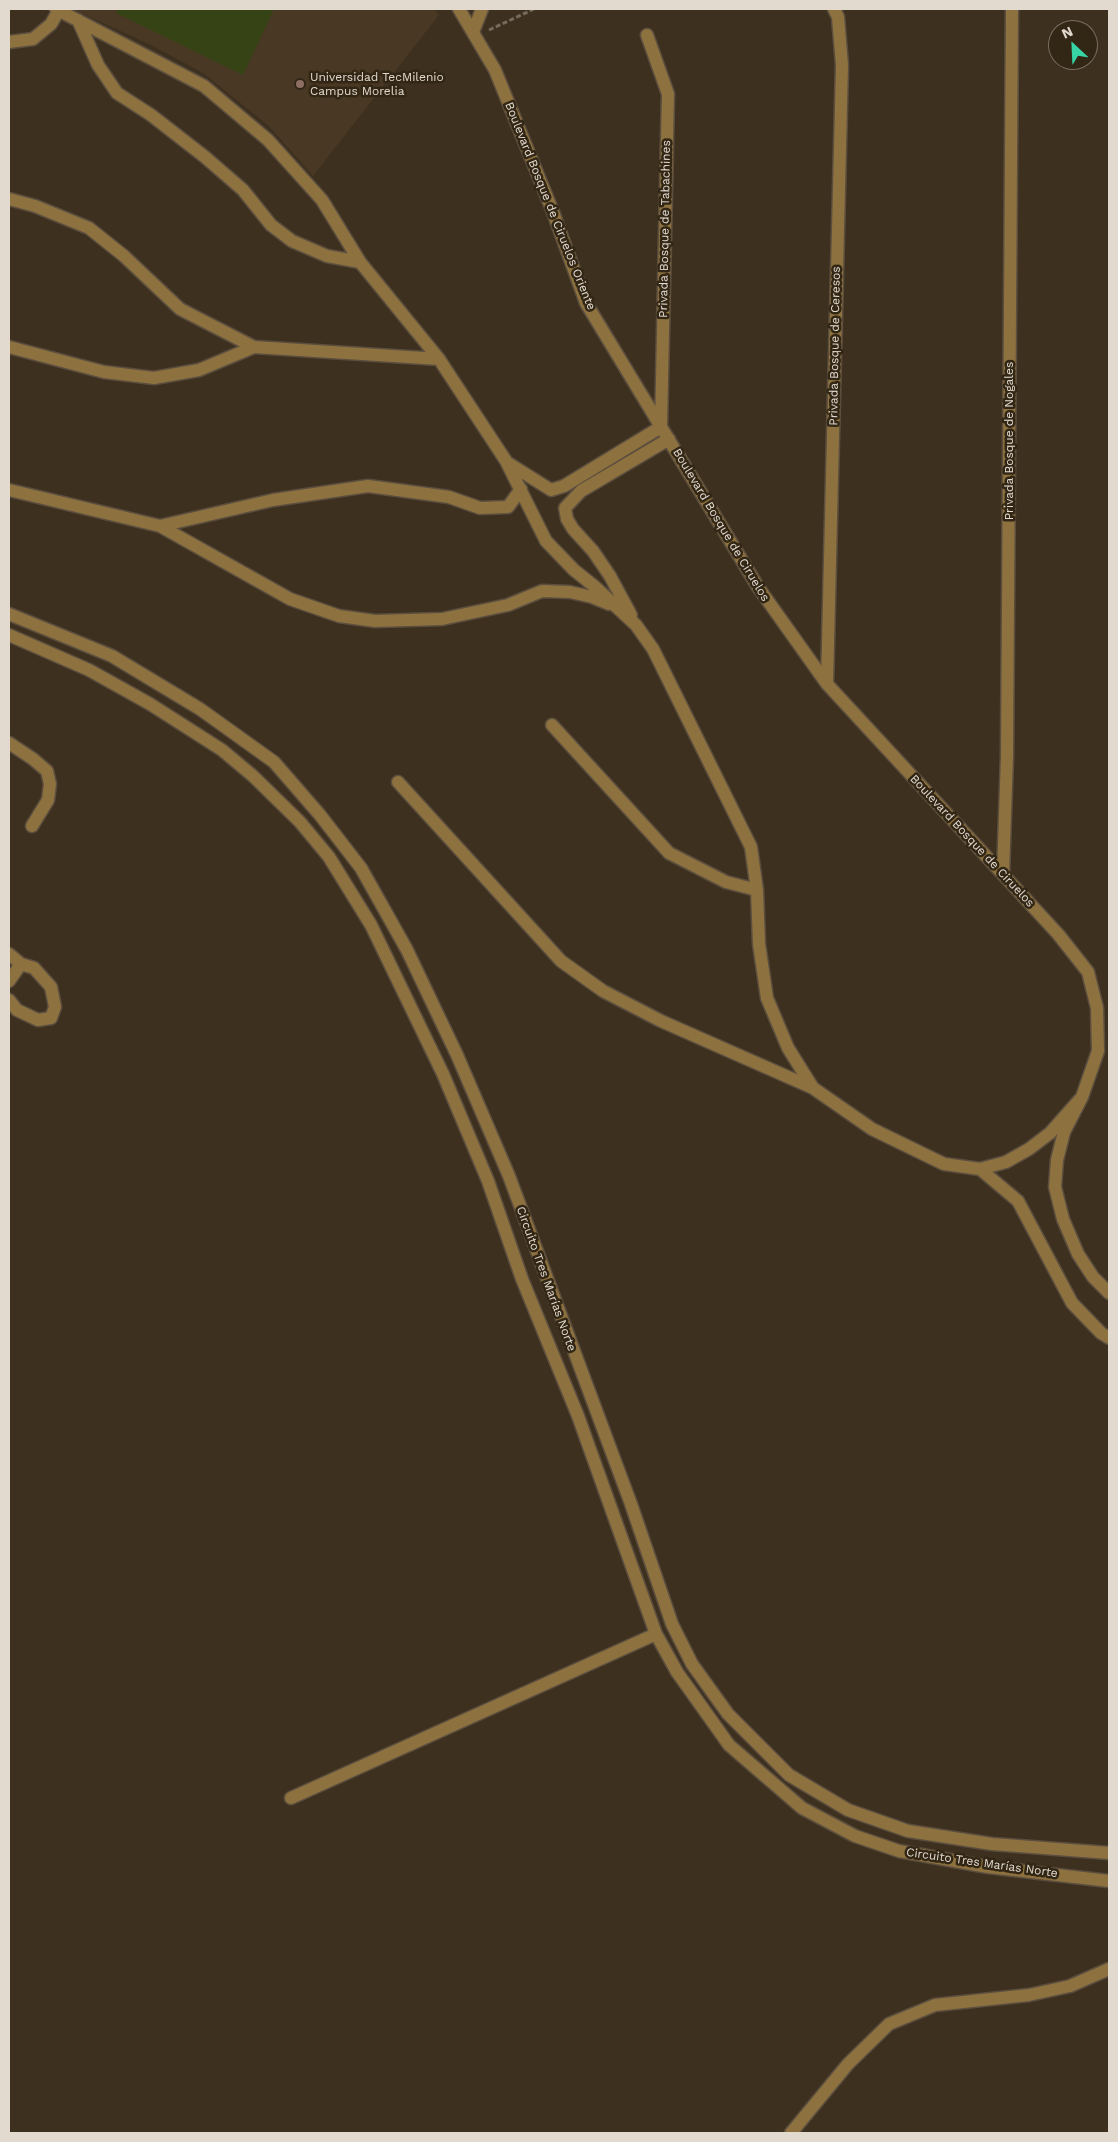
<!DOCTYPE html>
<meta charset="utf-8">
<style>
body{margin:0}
#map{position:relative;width:1118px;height:2142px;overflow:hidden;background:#3d301f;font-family:"Work Sans",sans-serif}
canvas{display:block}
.frame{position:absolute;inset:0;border:10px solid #e2d9cf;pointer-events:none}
.north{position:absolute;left:1048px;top:20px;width:50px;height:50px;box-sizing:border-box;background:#322615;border:1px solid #786e5f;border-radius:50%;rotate:335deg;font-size:14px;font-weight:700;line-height:20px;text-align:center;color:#e2d9cf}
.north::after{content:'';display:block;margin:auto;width:18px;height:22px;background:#37d4a6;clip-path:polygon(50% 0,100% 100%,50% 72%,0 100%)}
</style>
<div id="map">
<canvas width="1118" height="2142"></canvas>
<div class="frame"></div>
<div class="north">N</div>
</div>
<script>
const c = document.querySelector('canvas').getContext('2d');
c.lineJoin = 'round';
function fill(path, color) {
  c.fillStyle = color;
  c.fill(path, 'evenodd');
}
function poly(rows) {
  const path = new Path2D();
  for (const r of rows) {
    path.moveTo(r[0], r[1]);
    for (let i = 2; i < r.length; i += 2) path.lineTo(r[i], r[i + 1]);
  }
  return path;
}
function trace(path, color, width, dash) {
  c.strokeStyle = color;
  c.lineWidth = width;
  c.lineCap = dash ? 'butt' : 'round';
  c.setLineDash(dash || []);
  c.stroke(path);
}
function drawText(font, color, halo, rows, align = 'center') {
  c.font = font + ' "Work Sans",sans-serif';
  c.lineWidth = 5;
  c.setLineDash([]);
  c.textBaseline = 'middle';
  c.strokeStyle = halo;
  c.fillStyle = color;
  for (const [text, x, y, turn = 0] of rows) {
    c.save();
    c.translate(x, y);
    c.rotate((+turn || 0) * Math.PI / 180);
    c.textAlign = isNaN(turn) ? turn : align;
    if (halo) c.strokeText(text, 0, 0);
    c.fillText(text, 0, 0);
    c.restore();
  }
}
const built = poly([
 [72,9,434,9,439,15,313,176,269,126,203,73,151,45]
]);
const green = poly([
 [118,9,274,9,243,75,116,13]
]);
const path = poly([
 [489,30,534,9]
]);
const minor = poly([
 [56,9,204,86,268,140,322,200,360,262,439,359,506,461,546,541,574,570,594,586,636,625,653,649,751,847,757,890,759,944,767,998,788,1048,813,1088,872,1129,911,1148,944,1164,980,1169,1006,1162,1029,1149,1050,1133,1082,1097],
 [459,9,495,70,553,212,586,303,758,587,827,684,1058,934,1088,972,1097,1008,1098,1051,1082,1097,1064,1132,1057,1160,1055,1187,1063,1219,1078,1254,1093,1277,1109,1293],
 [78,20,98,65,117,93,151,115,205,157,243,190,271,225,292,241,327,256,360,262],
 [473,32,482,9],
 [647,35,668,94,661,427],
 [9,42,33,39,51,24,59,10],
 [9,199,35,206,89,228,124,256,180,309,254,347,439,359],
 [9,347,104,372,154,378,199,370,254,347],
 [508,463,551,490,564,486,661,427],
 [9,490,160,526,290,599,339,616,375,621,442,619,508,605,542,591,570,592,592,597,609,604],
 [160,526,273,500,368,486,449,497,480,508,508,507,521,489],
 [9,614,112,656,200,709,274,762,320,815,361,868,407,950,457,1055,509,1176,631,1504,672,1624,692,1664,728,1714,789,1775,848,1810,908,1831,992,1844,1109,1853],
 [631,615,610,576,593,551,573,529,567,519,565,508,581,491,669,439],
 [9,635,89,670,150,704,222,750,253,776,300,822,329,857,371,925,443,1074,488,1181,522,1279,578,1416,656,1634,677,1672,729,1745,802,1808,855,1836,899,1851,988,1867,1109,1881],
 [827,684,842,65,838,17,834,9],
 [552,725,669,853,726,882,757,890],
 [9,743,33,759,47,771,50,784,48,800,32,826],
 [398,782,561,961,603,991,661,1021,813,1088],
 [1003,874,1007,756,1012,9],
 [9,954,21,964,34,968,51,987,55,1007,51,1018,38,1020,17,1010,9,1000],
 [9,981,21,964],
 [980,1169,1018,1201,1072,1303,1101,1333,1109,1338],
 [291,1798,656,1634],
 [791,2133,848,2064,889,2024,935,2005,1029,1995,1070,1986,1109,1969]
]);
const markers = [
 [300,84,5,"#8d6e63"]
];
const poiNames = [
 ["Universidad TecMilenio",310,77],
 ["Campus Morelia",310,91]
];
const streetNames = [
 ["Boulevard Bosque de Ciruelos Oriente",550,206,68],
 ["Privada Bosque de Tabachines",665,229,-89],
 ["Privada Bosque de Ceresos",835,346,-89],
 ["Privada Bosque de Nogales",1009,441,-90],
 ["Boulevard Bosque de Ciruelos",721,525,59],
 ["Boulevard Bosque de Ciruelos",972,841,47],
 ["Circuito Tres Marías Norte",546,1279,70],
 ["Circuito Tres Marías Norte",982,1863,8]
];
fill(built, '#493823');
fill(green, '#354315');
trace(minor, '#5b4e3f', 15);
trace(path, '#766a5c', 3, [5, 2.5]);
trace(minor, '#8d713e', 12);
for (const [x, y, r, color] of markers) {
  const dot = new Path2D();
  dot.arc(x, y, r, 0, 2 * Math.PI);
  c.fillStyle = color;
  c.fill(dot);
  trace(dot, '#322615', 2);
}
drawText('12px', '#e2d9cf', '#322615', poiNames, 'left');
drawText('12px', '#e2d9cf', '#322615', streetNames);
</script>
